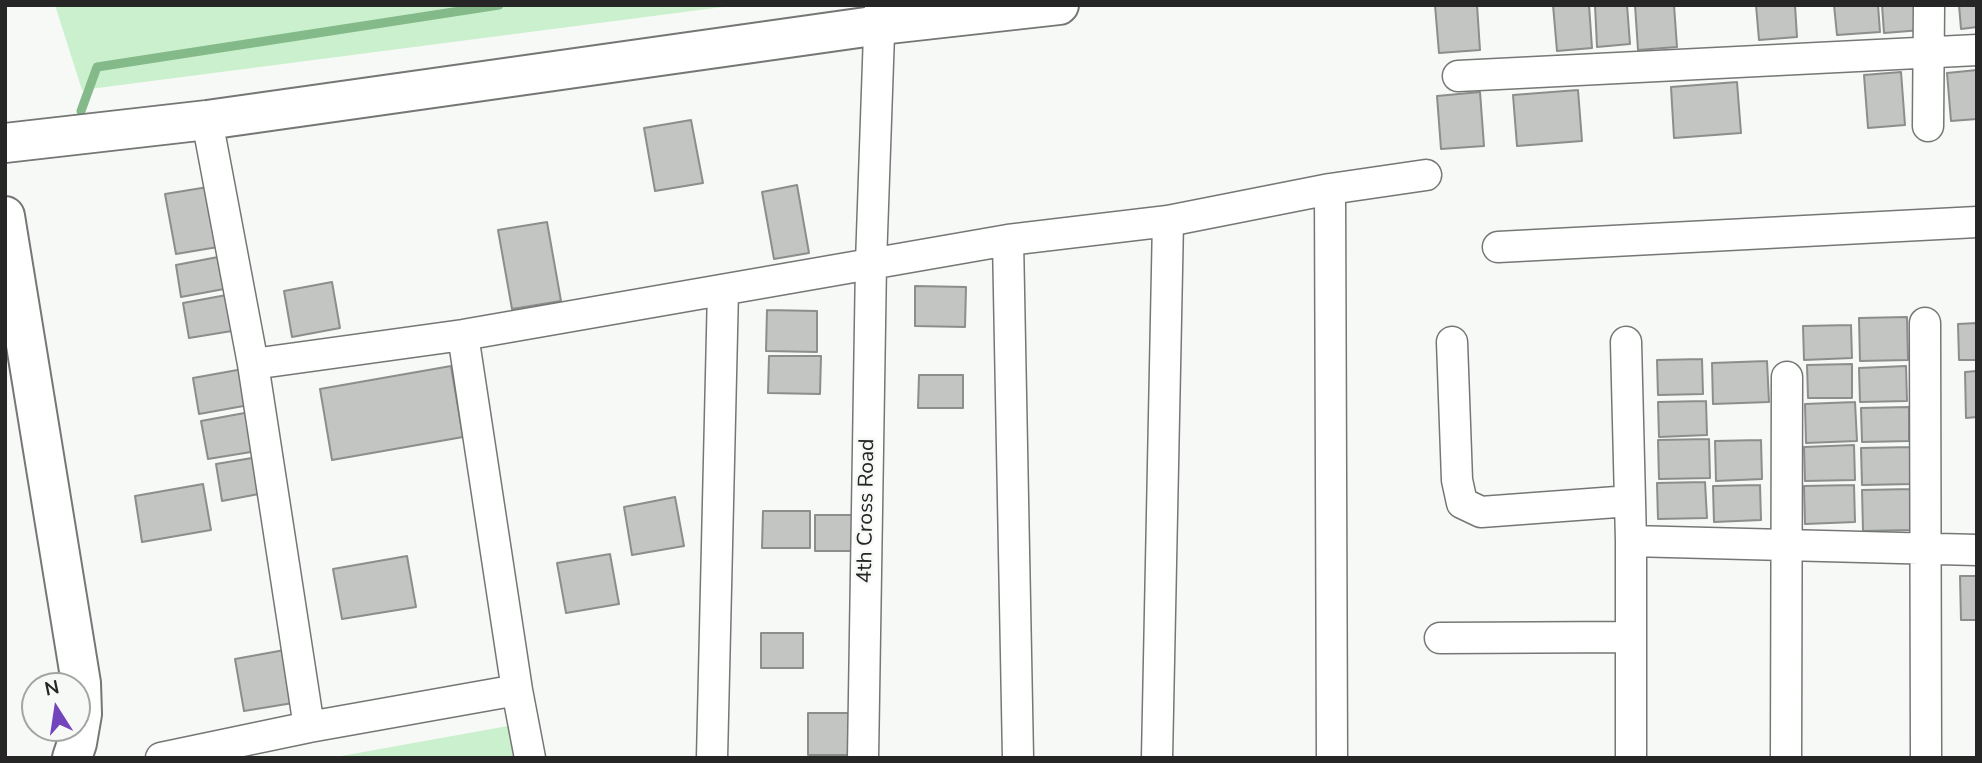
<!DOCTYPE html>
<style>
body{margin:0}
#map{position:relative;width:1982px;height:763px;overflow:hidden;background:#f6f9f6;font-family:"Nunito Sans",sans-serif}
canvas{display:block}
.frame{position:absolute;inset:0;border:7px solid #252625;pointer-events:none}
.north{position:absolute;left:21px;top:672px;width:70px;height:70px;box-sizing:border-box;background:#f6f9f6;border:2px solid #a2a5a2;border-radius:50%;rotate:348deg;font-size:19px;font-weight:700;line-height:28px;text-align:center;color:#252625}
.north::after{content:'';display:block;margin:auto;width:24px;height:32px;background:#7345bd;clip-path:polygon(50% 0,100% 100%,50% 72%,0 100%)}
</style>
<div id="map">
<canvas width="1982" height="763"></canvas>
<div class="frame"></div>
<div class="north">N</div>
</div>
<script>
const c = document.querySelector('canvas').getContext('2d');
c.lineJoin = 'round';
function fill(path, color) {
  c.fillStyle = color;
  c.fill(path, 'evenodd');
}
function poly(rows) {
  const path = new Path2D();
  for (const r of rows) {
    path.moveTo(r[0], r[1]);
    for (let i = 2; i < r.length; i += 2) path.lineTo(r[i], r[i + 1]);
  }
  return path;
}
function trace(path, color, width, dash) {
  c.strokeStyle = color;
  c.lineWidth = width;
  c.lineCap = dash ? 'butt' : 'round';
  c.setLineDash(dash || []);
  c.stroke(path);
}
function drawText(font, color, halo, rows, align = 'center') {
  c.font = font + ' "Nunito Sans",sans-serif';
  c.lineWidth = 5;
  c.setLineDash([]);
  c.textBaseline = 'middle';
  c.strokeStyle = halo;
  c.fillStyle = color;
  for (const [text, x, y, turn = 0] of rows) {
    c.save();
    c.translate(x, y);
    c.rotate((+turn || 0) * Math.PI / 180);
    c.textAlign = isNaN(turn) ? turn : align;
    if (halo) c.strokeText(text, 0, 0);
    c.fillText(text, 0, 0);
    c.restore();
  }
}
const green = poly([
 [55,5,738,5,82,90],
 [508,726,514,758,330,758]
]);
const stream = poly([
 [81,111,97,67,499,5]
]);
const building = poly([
 [1435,5,1477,5,1480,50,1439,53,1435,5],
 [1553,5,1589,5,1592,48,1557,51,1553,5],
 [1595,5,1627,5,1630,44,1597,47,1595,5],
 [1635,5,1674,5,1677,47,1638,50,1635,5],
 [1756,5,1795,5,1797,37,1759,40,1756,5],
 [1834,5,1878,5,1880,32,1837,35,1834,5],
 [1882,5,1920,5,1922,30,1884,33,1882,5],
 [1959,5,1977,5,1977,27,1961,29,1959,5],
 [1977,70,1977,119,1951,121,1947,73,1977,70],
 [1901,72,1905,125,1868,128,1864,75,1901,72],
 [1737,82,1741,133,1674,138,1671,87,1737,82],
 [1578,90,1582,141,1517,146,1513,95,1578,90],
 [1480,92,1484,146,1441,149,1437,96,1480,92],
 [691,120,703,183,655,191,644,128,691,120],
 [797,185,809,253,774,259,762,192,797,185],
 [214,186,224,246,176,254,165,194,214,186],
 [547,222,561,301,512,309,498,230,547,222],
 [218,257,224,289,181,297,176,265,218,257],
 [332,282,340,328,292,337,284,291,332,282],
 [915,286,966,287,965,327,915,326,915,286],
 [232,294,238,330,189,338,183,303,232,294],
 [767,310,817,311,817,352,766,351,767,310],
 [1907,317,1908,360,1860,361,1859,318,1907,317],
 [1977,323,1977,360,1959,360,1958,324,1977,323],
 [1851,325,1852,358,1804,360,1803,326,1851,325],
 [769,356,821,356,820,394,768,393,769,356],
 [1702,359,1703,394,1658,395,1657,360,1702,359],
 [1767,361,1769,402,1713,404,1712,363,1767,361],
 [1852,364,1852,398,1808,398,1807,365,1852,364],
 [451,366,463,437,332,460,320,389,451,366],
 [1906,366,1907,401,1860,402,1859,368,1906,366],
 [243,369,249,405,199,414,193,378,243,369],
 [1977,371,1977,417,1966,418,1965,372,1977,371],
 [919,375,963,375,963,408,918,408,919,375],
 [1706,401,1707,435,1659,437,1658,402,1706,401],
 [1855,402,1857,441,1806,443,1805,404,1855,402],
 [1909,407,1909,441,1862,442,1861,408,1909,407],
 [250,412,257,451,208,459,201,421,250,412],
 [1709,439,1710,478,1659,479,1658,440,1709,439],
 [1761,440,1762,479,1716,481,1715,441,1761,440],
 [1854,445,1855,480,1805,481,1804,447,1854,445],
 [1912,447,1913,484,1862,485,1861,448,1912,447],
 [258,457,264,493,222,501,216,464,258,457],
 [1705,482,1707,518,1658,519,1657,483,1705,482],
 [203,484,211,530,142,542,135,496,203,484],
 [1760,485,1761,520,1714,522,1713,486,1760,485],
 [1854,485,1855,522,1805,524,1804,486,1854,485],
 [1912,489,1913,530,1863,531,1862,490,1912,489],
 [675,497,684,546,632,555,624,507,675,497],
 [763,511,810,511,810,548,762,548,763,511],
 [815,515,859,515,859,551,815,551,815,515],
 [610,554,619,604,566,613,557,563,610,554],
 [407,556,416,607,342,619,333,569,407,556],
 [1960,576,1977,576,1977,620,1961,620,1960,576],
 [761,633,803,633,803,668,761,668,761,633],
 [290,649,299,702,244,711,235,659,290,649],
 [808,713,851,713,851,755,808,755,808,713]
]);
const street = poly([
 [1458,76,1977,50],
 [207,120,253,364,309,727],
 [1928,126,1929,5],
 [1330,189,1332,758],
 [1008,240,1018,758],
 [1498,247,1977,222],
 [1925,323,1926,758],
 [463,335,517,690],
 [1452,342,1457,480,1462,503,1481,512,1630,501],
 [1626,342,1631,541,1631,758],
 [253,364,463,335,1008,240,1168,221,1330,189,1426,175],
 [1631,541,1977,550],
 [1440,638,1631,637],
 [161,758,309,727,517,690,530,758],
 [712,758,723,290],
 [863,758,871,263,880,5],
 [1157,758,1168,221],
 [1786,758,1787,377]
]);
const secondary = poly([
 [5,143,207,120,880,25,1059,5],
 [5,216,81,683,82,714,77,743,72,758]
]);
const streetNames = [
 ["4th Cross Road",867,511,-89]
];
fill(green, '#caf0cd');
trace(stream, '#84b98a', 9);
fill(building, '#c2c5c2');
trace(building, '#8b8e8b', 2);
trace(street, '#757775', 33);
trace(secondary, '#757775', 42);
trace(street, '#fff', 30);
trace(secondary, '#fff', 38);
drawText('21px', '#252625', '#f6f9f6', streetNames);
</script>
